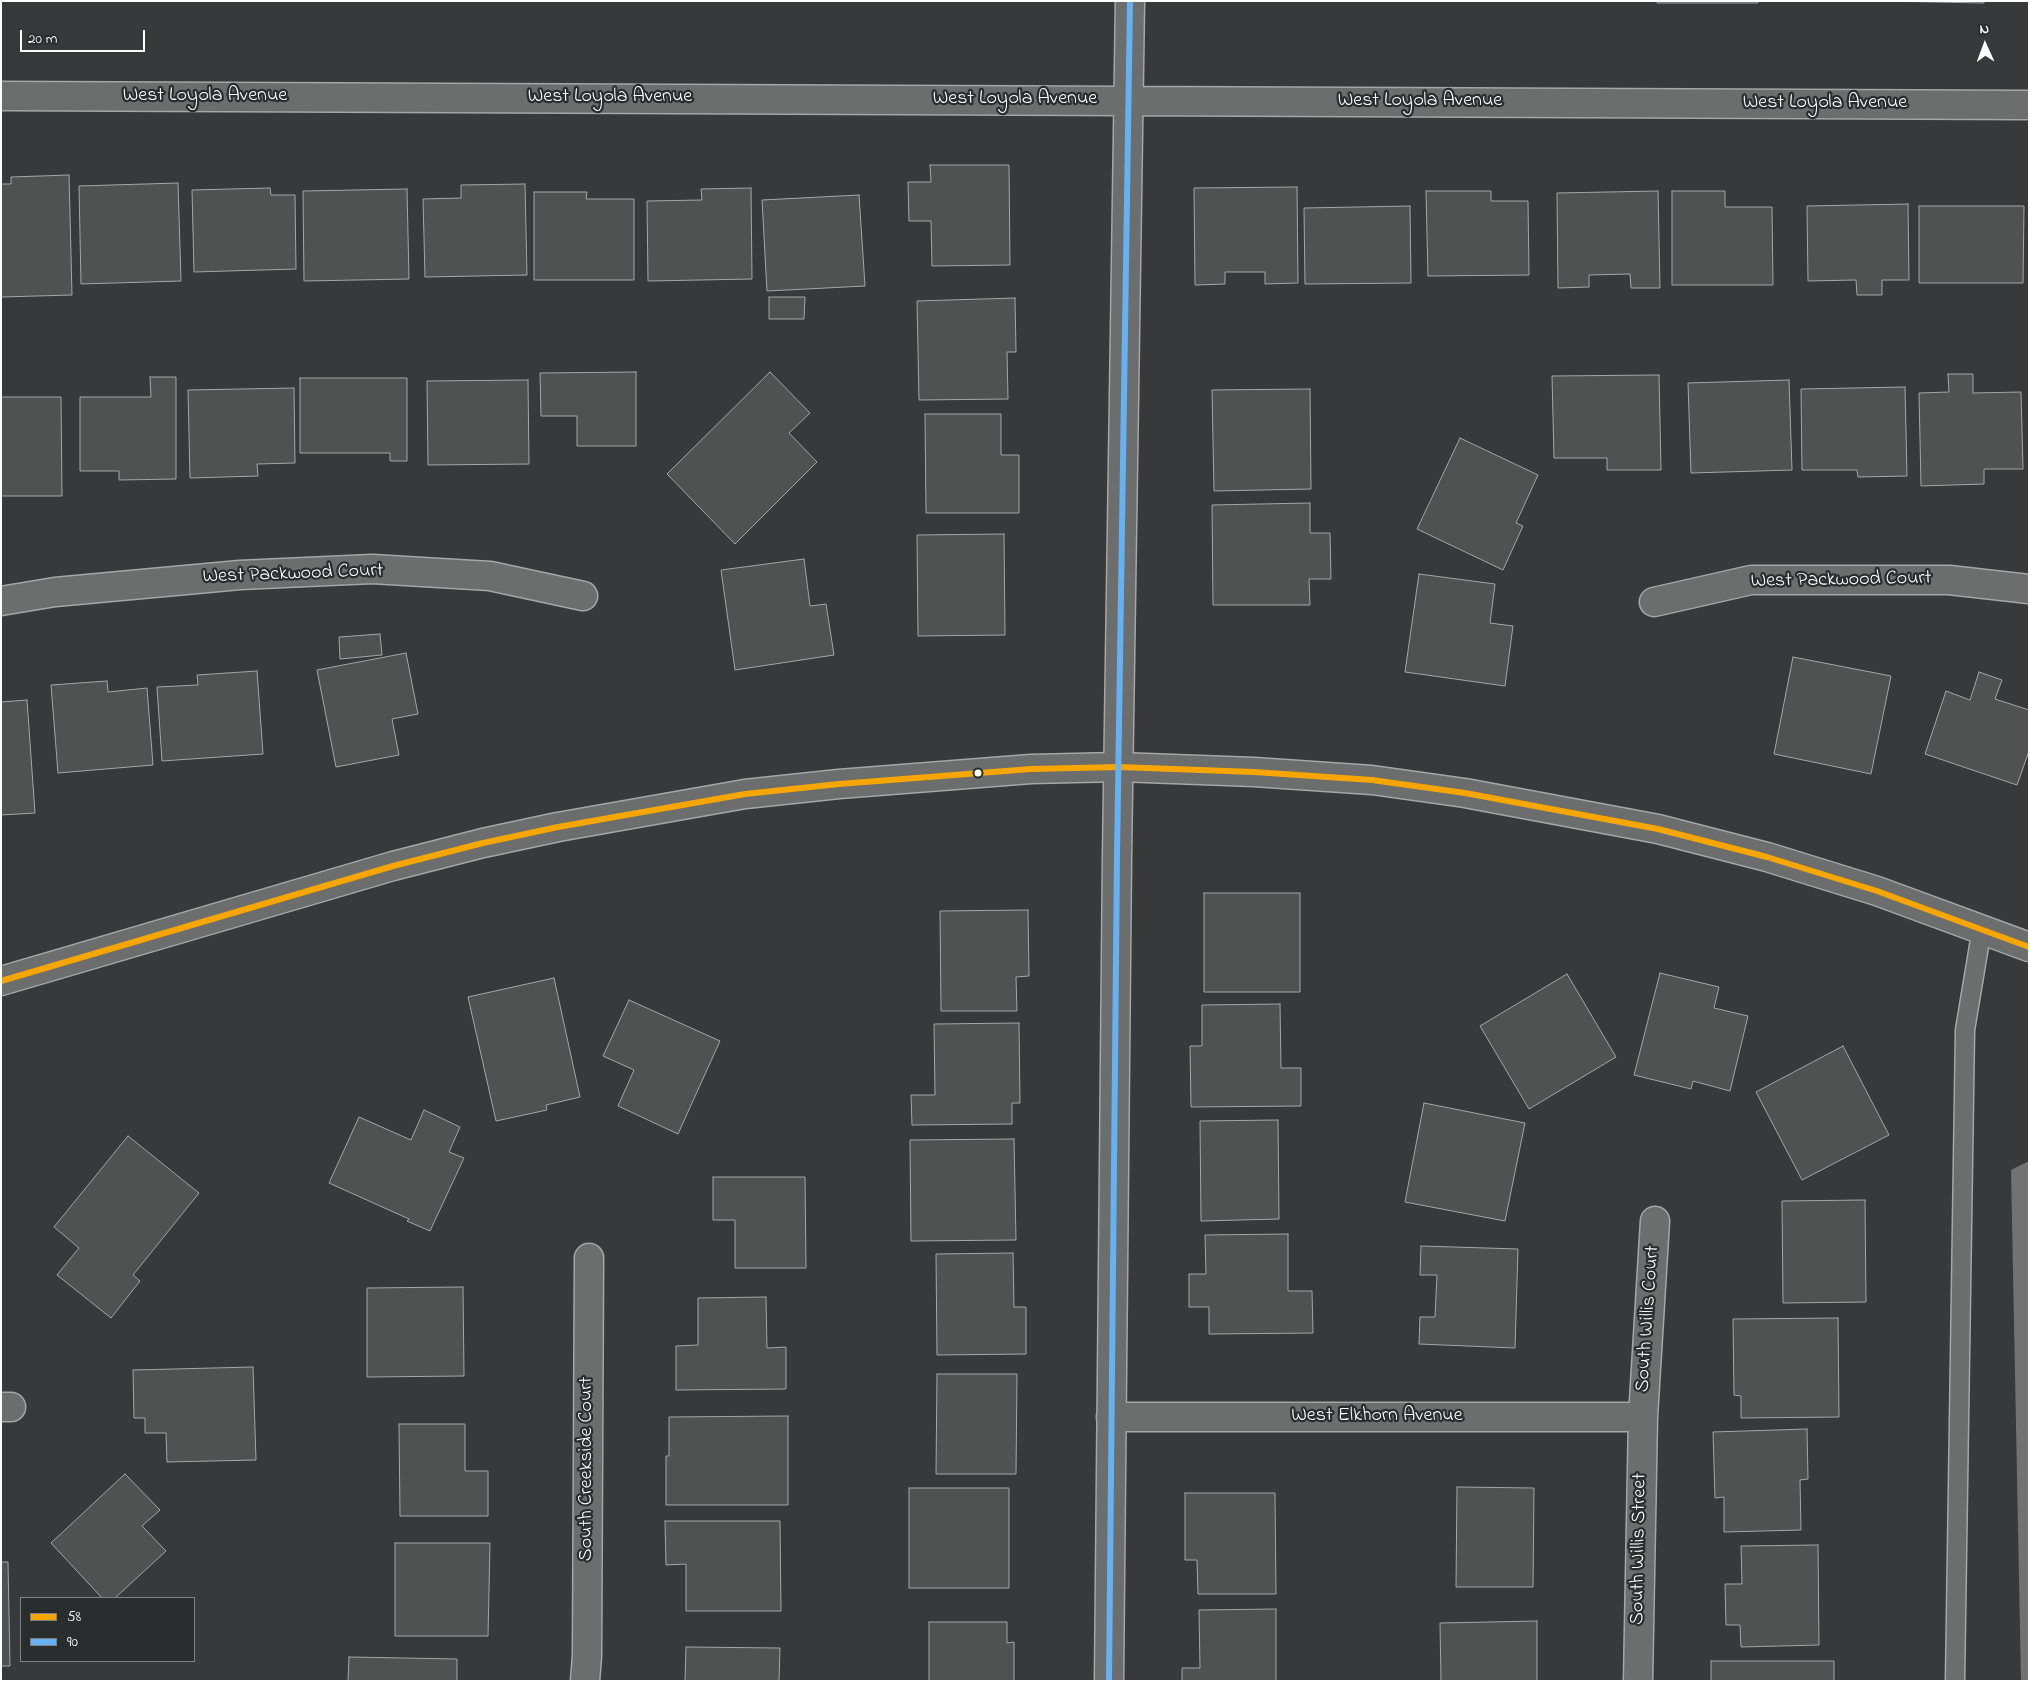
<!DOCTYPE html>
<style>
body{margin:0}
#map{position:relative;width:2030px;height:1682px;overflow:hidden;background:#38393a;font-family:"Indie Flower",sans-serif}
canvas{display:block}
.frame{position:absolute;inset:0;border:2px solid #fff;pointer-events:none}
.legend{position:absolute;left:20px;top:1597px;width:175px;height:65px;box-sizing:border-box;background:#2a2d2e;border:1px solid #7f8182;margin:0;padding:6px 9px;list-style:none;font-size:15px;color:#fff}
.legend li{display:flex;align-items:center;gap:10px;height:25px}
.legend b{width:25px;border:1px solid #7f8182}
.north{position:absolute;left:1960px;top:20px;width:50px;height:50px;-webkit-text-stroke:4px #2a2d2e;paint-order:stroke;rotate:358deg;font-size:14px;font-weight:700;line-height:20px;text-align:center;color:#fff}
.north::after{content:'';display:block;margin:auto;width:18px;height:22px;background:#fff;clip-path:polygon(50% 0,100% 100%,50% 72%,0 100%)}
.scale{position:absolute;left:20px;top:30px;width:125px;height:22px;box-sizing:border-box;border:2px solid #fff;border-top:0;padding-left:6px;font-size:15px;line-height:18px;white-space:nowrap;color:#fff;-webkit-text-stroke:4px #2a2d2e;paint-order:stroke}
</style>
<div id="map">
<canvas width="2030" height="1682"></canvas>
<div class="frame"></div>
<ul class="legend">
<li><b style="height:6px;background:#f7a600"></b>58</li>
<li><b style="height:6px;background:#66b1f2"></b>90</li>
</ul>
<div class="north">N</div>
<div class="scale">20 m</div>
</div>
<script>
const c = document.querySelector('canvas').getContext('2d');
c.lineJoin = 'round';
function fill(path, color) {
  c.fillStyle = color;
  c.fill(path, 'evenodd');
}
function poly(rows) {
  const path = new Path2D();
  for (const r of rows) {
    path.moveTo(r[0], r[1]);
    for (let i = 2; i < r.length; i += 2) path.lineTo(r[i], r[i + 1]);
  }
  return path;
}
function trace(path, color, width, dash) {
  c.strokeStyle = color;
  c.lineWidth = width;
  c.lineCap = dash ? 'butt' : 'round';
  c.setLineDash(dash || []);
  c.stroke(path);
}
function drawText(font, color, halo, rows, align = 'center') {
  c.font = font + ' "Indie Flower",sans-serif';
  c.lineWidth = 4.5;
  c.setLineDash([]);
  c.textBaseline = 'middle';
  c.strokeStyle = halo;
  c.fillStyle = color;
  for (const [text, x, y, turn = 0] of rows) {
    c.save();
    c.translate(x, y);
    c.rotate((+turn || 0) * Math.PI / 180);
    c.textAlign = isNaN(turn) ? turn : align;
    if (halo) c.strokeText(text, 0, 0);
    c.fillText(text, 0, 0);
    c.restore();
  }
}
const water = poly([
 [2029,1161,2029,1681,2021,1681,2011,1170]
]);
const building = poly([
 [1657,1,1758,1,1758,3,1657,3,1657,1],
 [1884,1,1984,1,1984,3,1884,1],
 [930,165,1009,165,1010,265,932,266,931,221,909,221,908,182,931,182,930,165],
 [69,175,72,295,1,297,1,184,11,184,11,177,69,175],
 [178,183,181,281,81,284,79,186,178,183],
 [525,184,527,275,425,277,423,199,461,198,461,185,525,184],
 [1297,187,1298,283,1265,284,1265,272,1225,272,1225,284,1195,285,1194,188,1297,187],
 [270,188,271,195,295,195,296,269,194,272,192,190,270,188],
 [751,188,752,279,648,281,647,201,702,200,701,189,751,188],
 [407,189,409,279,304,281,303,191,407,189],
 [1426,191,1491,191,1491,201,1528,201,1529,275,1428,276,1426,191],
 [1658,191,1660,288,1631,288,1630,274,1589,275,1589,287,1558,288,1557,193,1658,191],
 [1672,191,1725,191,1725,207,1772,207,1773,285,1672,285,1672,191],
 [534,192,587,192,586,199,634,199,634,280,534,280,534,192],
 [859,195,865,286,767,291,762,200,859,195],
 [1908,204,1909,280,1882,280,1882,295,1857,295,1856,280,1808,281,1807,206,1908,204],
 [1410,206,1411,283,1305,284,1304,208,1410,206],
 [1919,206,2024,206,2023,283,1919,283,1919,206],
 [769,297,805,297,804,319,769,319,769,297],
 [1015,298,1016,352,1007,352,1008,399,919,400,917,301,1015,298],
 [636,372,636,446,577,446,577,416,541,416,540,373,636,372],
 [770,372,810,413,789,433,817,462,735,544,667,474,770,372],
 [1948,374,1973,374,1973,393,2021,392,2023,469,1984,469,1984,484,1921,486,1919,393,1949,392,1948,374],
 [1659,375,1661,470,1607,470,1607,458,1554,458,1552,376,1659,375],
 [150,377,176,377,176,479,119,480,119,471,80,471,80,397,151,397,150,377],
 [300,378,407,378,407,461,390,461,390,453,300,453,300,378],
 [528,380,529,464,428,465,427,381,528,380],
 [1789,380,1792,470,1691,473,1688,383,1789,380],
 [1905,387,1907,476,1858,477,1857,470,1802,470,1801,389,1905,387],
 [294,388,295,463,257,464,258,476,190,478,188,390,294,388],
 [1310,389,1311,489,1214,491,1212,390,1310,389],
 [1,397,61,397,62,496,1,496,1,397],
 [925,414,1001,414,1001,455,1019,455,1019,513,926,513,925,414],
 [1460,438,1538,475,1516,523,1523,526,1503,570,1417,529,1460,438],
 [1310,503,1310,533,1330,533,1331,579,1309,579,1310,605,1213,605,1212,505,1310,503],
 [1004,534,1005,635,918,636,917,535,1004,534],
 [804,559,810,606,826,604,834,655,735,670,721,570,804,559],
 [1419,574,1495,584,1490,623,1513,626,1505,686,1405,672,1419,574],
 [380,634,382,655,340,659,339,637,380,634],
 [406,653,418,714,392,719,399,755,336,767,317,670,406,653],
 [1793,657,1891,676,1871,774,1774,754,1793,657],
 [257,671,263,754,162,761,157,687,198,685,197,675,257,671],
 [1979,672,2002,680,1995,699,2029,710,2029,751,2017,785,1925,754,1946,691,1970,700,1979,672],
 [107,681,108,692,147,688,153,765,58,773,51,685,107,681],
 [27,700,35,813,1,815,1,702,27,700],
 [1204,893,1300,893,1300,992,1204,992,1204,893],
 [1028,910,1029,976,1016,977,1017,1011,941,1011,940,911,1028,910],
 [1660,973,1719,987,1714,1008,1748,1016,1730,1091,1693,1081,1691,1089,1634,1075,1660,973],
 [1567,974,1616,1057,1529,1109,1480,1026,1567,974],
 [554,978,580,1097,546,1105,547,1110,496,1121,468,997,554,978],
 [629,1000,720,1041,678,1134,618,1106,634,1070,603,1056,629,1000],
 [1280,1004,1281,1068,1301,1068,1301,1106,1191,1107,1190,1046,1202,1046,1202,1005,1280,1004],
 [1019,1023,1020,1103,1012,1103,1012,1124,912,1125,911,1095,935,1095,934,1024,1019,1023],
 [1843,1046,1889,1135,1802,1180,1756,1092,1843,1046],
 [1424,1103,1525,1123,1505,1221,1405,1202,1424,1103],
 [424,1110,460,1127,449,1152,464,1158,430,1231,407,1221,409,1219,329,1183,359,1117,411,1140,424,1110],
 [1278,1120,1279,1219,1201,1221,1200,1121,1278,1120],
 [128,1136,199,1193,133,1275,140,1281,111,1318,57,1275,79,1248,54,1227,128,1136],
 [1014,1139,1016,1240,911,1241,910,1140,1014,1139],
 [713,1177,805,1177,806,1268,735,1268,735,1220,713,1220,713,1177],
 [1865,1200,1866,1302,1783,1303,1782,1201,1865,1200],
 [1288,1234,1288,1291,1312,1291,1313,1333,1209,1334,1209,1307,1189,1307,1189,1274,1206,1274,1205,1235,1288,1234],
 [1421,1246,1518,1249,1515,1348,1419,1344,1420,1317,1435,1317,1437,1275,1420,1275,1421,1246],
 [1013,1253,1014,1307,1026,1307,1026,1354,937,1355,936,1254,1013,1253],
 [463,1287,464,1376,367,1377,367,1288,463,1287],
 [766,1297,767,1348,786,1347,786,1389,676,1390,676,1346,698,1345,698,1298,766,1297],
 [1838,1318,1839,1417,1741,1418,1741,1396,1734,1395,1733,1319,1838,1318],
 [253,1367,256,1460,167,1462,166,1433,145,1433,145,1418,134,1418,133,1370,253,1367],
 [937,1374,1017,1374,1016,1474,936,1474,937,1374],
 [788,1416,788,1505,666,1505,666,1456,669,1456,669,1417,788,1416],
 [399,1424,465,1424,465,1471,488,1471,488,1516,400,1516,399,1424],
 [1807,1429,1808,1479,1800,1480,1801,1530,1724,1532,1724,1497,1715,1498,1713,1432,1807,1429],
 [125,1474,160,1510,142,1526,166,1551,115,1598,102,1598,51,1543,125,1474],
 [1457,1487,1534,1488,1533,1587,1456,1587,1457,1487],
 [909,1488,1009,1488,1009,1588,909,1588,909,1488],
 [1185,1493,1275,1493,1276,1594,1198,1594,1197,1560,1185,1560,1185,1493],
 [665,1521,780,1521,781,1611,686,1611,686,1564,666,1565,665,1521],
 [395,1543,490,1543,488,1636,395,1636,395,1543],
 [1818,1545,1819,1645,1741,1647,1740,1625,1726,1625,1725,1584,1742,1584,1741,1546,1818,1545],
 [1,1562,8,1562,10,1666,1,1666,1,1562],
 [1276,1609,1276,1681,1182,1681,1182,1668,1200,1668,1199,1610,1276,1609],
 [1537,1621,1537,1681,1441,1681,1440,1623,1537,1621],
 [929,1622,1007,1622,1007,1643,1014,1642,1014,1681,929,1681,929,1622],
 [686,1647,780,1648,779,1681,685,1681,686,1647],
 [349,1657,457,1659,457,1681,348,1681,349,1657],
 [1711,1661,1834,1661,1834,1681,1711,1681,1711,1661]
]);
const service = poly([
 [1955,1681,1965,1030,1982,928]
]);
const minor = poly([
 [1,96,2029,105],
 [1,601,55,592,240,575,372,569,490,576,583,596],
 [1654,602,1751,580,1949,580,2029,589],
 [1,1407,11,1407],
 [1111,1417,1643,1417],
 [585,1681,587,1656,589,1258],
 [1109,1681,1117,856,1130,1],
 [1638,1681,1643,1417,1655,1221]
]);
const tertiary = poly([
 [1,981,393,866,483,843,558,827,745,794,839,784,1031,769,1119,767,1254,772,1372,780,1465,793,1658,829,1767,857,1877,891,2029,947]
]);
const bus1 = poly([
 [1,981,393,866,483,843,558,827,745,794,839,784,1031,769,1119,767,1254,772,1372,780,1465,793,1658,829,1767,857,1877,891,2029,947]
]);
const bus2 = poly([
 [1109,1681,1117,856,1130,1]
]);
const markers = [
 [978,773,4.5,"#fff"]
];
const streetNames = [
 ["West Loyola Avenue",205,97],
 ["West Loyola Avenue",610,98],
 ["West Loyola Avenue",1015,100],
 ["West Loyola Avenue",1420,102],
 ["West Loyola Avenue",1825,104],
 ["West Packwood Court",293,575,-2],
 ["West Packwood Court",1841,581,-1],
 ["South Willis Court",1649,1319,-86],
 ["West Elkhorn Avenue",1377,1417],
 ["South Creekside Court",588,1469,-90],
 ["South Willis Street",1640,1549,-89]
];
fill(water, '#707273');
fill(building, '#505151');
trace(building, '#a5a6a6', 1);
trace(service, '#a5a6a6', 21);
trace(minor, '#a5a6a6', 31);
trace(tertiary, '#a5a6a6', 31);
trace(service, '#6c6d6d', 18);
trace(minor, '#6c6d6d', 28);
trace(tertiary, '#6c6d6d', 28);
trace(bus1, '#f7a600', 6);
trace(bus2, '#66b1f2', 6);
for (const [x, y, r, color] of markers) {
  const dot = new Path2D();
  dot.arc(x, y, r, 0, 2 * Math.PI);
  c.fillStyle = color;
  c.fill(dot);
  trace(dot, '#2a2d2e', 2);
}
drawText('20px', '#fff', '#2a2d2e', streetNames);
</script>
